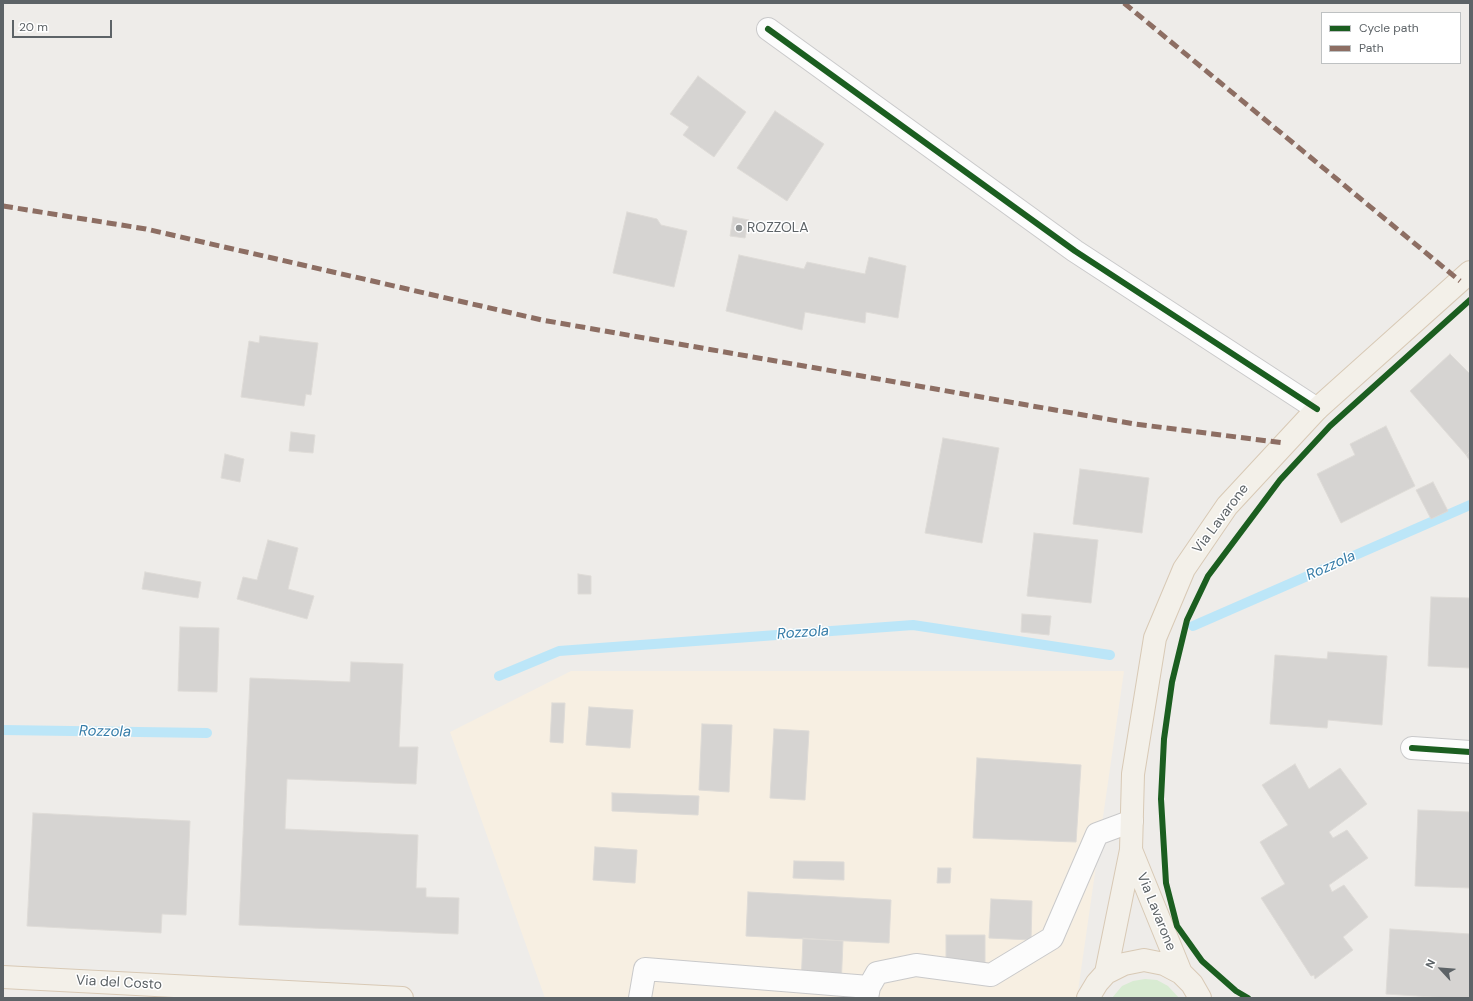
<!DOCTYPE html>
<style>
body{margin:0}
#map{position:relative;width:1473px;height:1001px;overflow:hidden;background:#eeece9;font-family:"DM Sans",sans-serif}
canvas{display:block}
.frame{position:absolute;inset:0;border:4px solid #5d6367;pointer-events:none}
.legend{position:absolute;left:1321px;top:12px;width:140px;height:52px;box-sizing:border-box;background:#fff;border:1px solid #bec1c2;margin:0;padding:5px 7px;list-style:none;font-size:12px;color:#5d6367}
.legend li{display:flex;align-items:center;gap:8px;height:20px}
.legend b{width:20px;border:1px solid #bec1c2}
.north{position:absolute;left:1421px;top:949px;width:40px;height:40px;-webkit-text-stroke:3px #fff;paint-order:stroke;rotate:296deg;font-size:11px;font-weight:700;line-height:16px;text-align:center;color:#5d6367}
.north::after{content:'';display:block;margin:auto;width:14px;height:18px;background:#5d6367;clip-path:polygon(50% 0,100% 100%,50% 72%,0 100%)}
.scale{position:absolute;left:12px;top:20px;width:100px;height:18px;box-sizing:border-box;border:2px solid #5d6367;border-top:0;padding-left:5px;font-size:12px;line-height:14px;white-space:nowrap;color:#5d6367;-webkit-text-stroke:3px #fff;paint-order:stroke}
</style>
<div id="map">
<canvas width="1473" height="1001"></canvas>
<div class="frame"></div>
<ul class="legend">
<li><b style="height:5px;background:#1b5e20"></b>Cycle path</li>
<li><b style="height:5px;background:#8d6e63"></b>Path</li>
</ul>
<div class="north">N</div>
<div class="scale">20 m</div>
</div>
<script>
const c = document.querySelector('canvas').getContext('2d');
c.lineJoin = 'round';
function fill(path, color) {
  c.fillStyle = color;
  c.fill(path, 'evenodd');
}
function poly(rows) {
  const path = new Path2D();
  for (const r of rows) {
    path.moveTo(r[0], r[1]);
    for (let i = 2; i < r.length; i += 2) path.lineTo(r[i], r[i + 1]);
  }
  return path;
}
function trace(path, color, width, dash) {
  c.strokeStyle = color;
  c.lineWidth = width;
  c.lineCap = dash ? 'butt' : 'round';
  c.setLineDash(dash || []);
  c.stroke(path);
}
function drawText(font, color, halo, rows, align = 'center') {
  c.font = font + ' "DM Sans",sans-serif';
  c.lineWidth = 3;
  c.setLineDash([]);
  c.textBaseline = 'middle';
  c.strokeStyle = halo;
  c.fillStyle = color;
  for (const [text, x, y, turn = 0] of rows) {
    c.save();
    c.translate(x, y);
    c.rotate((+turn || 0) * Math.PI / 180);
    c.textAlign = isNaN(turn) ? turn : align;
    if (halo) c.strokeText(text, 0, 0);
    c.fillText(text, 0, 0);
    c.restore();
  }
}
const commercial = poly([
 [571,671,1124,671,1077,998,545,998,450,732]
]);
const green = poly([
 [1145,979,1157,980,1168,986,1179,998,1112,998,1122,986,1133,981]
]);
const stream = poly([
 [1193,626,1470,505],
 [499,676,559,651,913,625,1110,655],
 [3,730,207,733]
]);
const building = poly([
 [698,76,746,112,714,157,683,135,689,127,670,114,698,76],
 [775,111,824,144,787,201,737,168,775,111],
 [627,212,657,219,661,225,687,231,674,287,613,273,627,212],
 [733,217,749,220,745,238,730,236,733,217],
 [739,255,804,269,807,262,865,274,869,257,906,266,898,318,866,312,865,323,805,312,802,330,726,311,739,255],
 [260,336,318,343,311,395,306,394,304,406,241,397,249,341,259,343,260,336],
 [1450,354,1470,374,1470,451,1466,455,1410,391,1450,354],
 [1386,426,1415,486,1341,523,1317,474,1355,455,1350,444,1386,426],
 [291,432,315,435,313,453,289,451,291,432],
 [943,438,999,448,982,543,925,533,943,438],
 [1470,451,1470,461,1466,455,1470,451],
 [225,454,244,459,240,482,221,478,225,454],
 [1080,469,1149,478,1142,533,1073,524,1080,469],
 [1433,482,1448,511,1431,519,1416,490,1433,482],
 [1034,533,1098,540,1091,603,1027,596,1034,533],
 [268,540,298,548,288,589,314,596,307,619,237,599,243,577,257,580,268,540],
 [145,572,201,582,198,598,142,589,145,572],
 [578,574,591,576,591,594,578,594,578,574],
 [1431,597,1470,598,1470,668,1428,666,1431,597],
 [1022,614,1051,616,1049,635,1021,632,1022,614],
 [180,627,219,628,217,692,178,691,180,627],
 [1328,652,1387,656,1382,725,1328,720,1327,728,1270,724,1275,655,1327,659,1328,652],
 [351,662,403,664,399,747,418,747,416,784,287,779,285,829,418,835,416,888,426,888,426,897,459,898,458,934,239,925,250,678,350,682,351,662],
 [552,703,565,703,563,743,550,742,552,703],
 [589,707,633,710,630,748,586,745,589,707],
 [702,724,732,725,729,792,699,790,702,724],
 [774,729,809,731,805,800,770,798,774,729],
 [977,758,1081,765,1076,842,973,838,977,758],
 [1295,764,1309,789,1340,768,1367,804,1329,832,1333,838,1347,830,1368,858,1329,885,1332,892,1344,885,1368,917,1343,937,1353,950,1315,979,1314,975,1311,976,1261,898,1285,884,1260,842,1288,825,1262,785,1295,764],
 [612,793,699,796,698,815,612,811,612,793],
 [1418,810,1470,812,1470,888,1415,886,1418,810],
 [33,813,190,821,186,915,162,914,161,933,27,926,33,813],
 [595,847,637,850,635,883,593,880,595,847],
 [794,861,844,862,844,880,793,878,794,861],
 [938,868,951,868,950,883,937,883,938,868],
 [748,892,891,900,889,943,746,936,748,892],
 [991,899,1032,901,1031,940,989,938,991,899],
 [1390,929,1470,934,1470,998,1448,998,1386,994,1390,929],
 [946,935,985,935,985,975,946,975,946,935],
 [803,938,843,941,841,987,801,985,803,938]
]);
const minor = poly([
 [768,29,1075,251,1317,409],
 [1412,748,1470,752],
 [640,998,645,969,869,987],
 [867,998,869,987,877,973,916,965,991,975,1052,938,1097,834,1132,821]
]);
const major = poly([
 [1131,850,1181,973],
 [1106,973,1131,850,1133,774,1155,638,1184,569,1227,506,1317,409,1470,272],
 [3,977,402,998],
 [1088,998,1097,983,1106,973,1124,964,1144,960,1164,964,1181,973,1192,984,1200,998]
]);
const quiet = poly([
 [1124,3,1460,281],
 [3,206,146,229,542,320,1135,424,1284,443]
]);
const cycleway = poly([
 [768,29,1075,251,1317,409],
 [1412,748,1470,752],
 [1248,998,1236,991,1202,961,1177,926,1166,883,1161,799,1164,739,1172,682,1187,620,1208,576,1280,480,1330,426,1470,300]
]);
const markers = [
 [739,228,4,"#909394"]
];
const poiNames = [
 ["ROZZOLA",747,228]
];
const streetNames = [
 ["Via Lavarone",1221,519,-53],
 ["Via Lavarone",1156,912,68],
 ["Via del Costo",119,983,3]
];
const waterNames = [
 ["Rozzola",1331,566,-24],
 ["Rozzola",803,633,-4],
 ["Rozzola",105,732,1]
];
fill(commercial, '#f7efe2');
fill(green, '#d8ebd2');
trace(stream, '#bce6f8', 10);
fill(building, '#d6d4d2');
trace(building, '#dedbd7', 1);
trace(minor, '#c9c9ca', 24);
trace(major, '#d8c9b5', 24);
trace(minor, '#fcfcfc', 22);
trace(major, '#f3f0e9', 22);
trace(quiet, '#8d6e63', 5, [10, 5]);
trace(cycleway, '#1b5e20', 6);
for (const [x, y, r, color] of markers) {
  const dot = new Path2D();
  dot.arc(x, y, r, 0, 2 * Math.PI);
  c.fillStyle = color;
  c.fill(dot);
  trace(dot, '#fff', 1.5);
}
drawText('14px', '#5d6367', '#fff', poiNames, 'left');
drawText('14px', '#5d6367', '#fff', streetNames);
drawText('italic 15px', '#357ca8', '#fff', waterNames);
</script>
